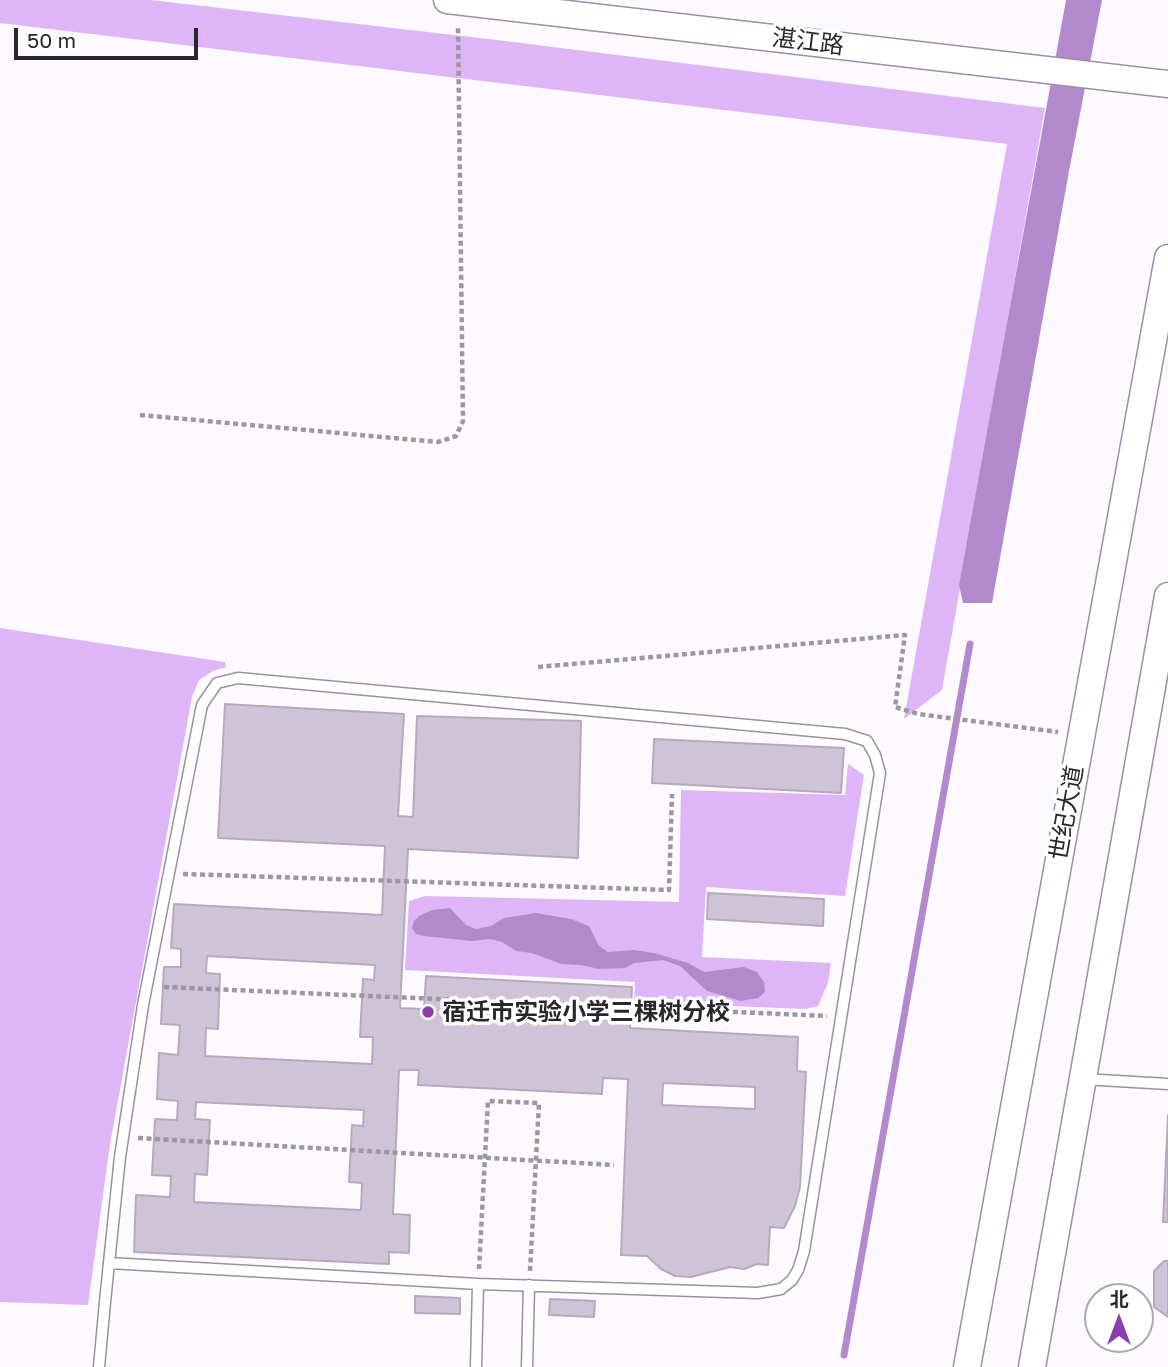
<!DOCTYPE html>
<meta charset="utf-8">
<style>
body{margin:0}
#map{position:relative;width:1168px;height:1367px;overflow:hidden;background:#fcfafe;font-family:"Golos Text","Noto Sans SC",sans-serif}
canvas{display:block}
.north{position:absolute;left:1084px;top:1283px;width:70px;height:70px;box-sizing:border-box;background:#fff;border:2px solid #aaa8ab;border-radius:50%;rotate:0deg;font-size:19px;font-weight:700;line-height:28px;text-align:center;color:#2a262d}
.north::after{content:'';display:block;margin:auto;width:24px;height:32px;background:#8a3fb1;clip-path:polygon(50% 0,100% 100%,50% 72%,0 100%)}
.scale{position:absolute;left:14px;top:28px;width:184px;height:32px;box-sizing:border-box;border:4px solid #2a262d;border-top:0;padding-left:9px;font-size:21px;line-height:24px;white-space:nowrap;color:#2a262d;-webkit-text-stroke:5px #fff;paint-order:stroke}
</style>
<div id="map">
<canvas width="1168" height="1367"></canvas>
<div class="north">北</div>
<div class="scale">50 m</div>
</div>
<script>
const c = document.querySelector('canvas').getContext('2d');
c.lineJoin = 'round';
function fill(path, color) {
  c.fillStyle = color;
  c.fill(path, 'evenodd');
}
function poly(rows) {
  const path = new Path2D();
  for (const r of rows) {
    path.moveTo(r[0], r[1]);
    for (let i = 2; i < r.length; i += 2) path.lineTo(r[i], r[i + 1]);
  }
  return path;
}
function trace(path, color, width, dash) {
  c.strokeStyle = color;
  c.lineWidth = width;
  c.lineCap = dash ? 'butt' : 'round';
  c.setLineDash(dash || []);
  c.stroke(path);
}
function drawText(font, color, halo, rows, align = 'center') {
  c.font = font + ' "Golos Text","Noto Sans SC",sans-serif';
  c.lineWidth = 7;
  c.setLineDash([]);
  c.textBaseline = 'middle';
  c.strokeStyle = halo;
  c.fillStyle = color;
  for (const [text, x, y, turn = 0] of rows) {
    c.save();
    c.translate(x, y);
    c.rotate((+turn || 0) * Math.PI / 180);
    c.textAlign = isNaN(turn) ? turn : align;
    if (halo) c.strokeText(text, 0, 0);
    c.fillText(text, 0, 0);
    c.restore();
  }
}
const green = poly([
 [0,0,151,0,497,40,1045,108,942,690,904,719,1007,144,0,23],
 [0,628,225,662,226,667,213,671,199,680,192,697,110,1144,88,1305,0,1302],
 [848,764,864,775,845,896,706,887,702,957,831,963,828,983,818,1006,805,1009,634,1002,635,982,405,970,409,901,425,896,679,902,681,790,845,795]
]);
const water = poly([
 [1066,0,1102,0,1069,171,992,603,963,603,959,585],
 [450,908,466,925,476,929,491,926,504,918,536,913,571,919,589,926,599,946,608,952,634,950,654,953,688,963,704,972,744,967,757,972,764,982,765,992,758,998,741,1001,707,991,680,966,663,960,635,963,625,968,599,969,581,965,561,964,532,953,516,951,502,942,490,939,472,941,424,936,416,934,412,928,414,921,419,916,432,910]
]);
const stream = poly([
 [844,1355,970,644]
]);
const building = poly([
 [225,704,404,714,398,816,413,817,417,716,581,721,578,858,408,849,400,1008,424,1009,426,976,632,987,630,1028,798,1037,797,1071,806,1072,800,1187,795,1206,784,1228,770,1227,768,1265,757,1264,744,1269,730,1267,691,1277,675,1276,661,1269,647,1256,621,1255,628,1079,603,1078,602,1094,418,1085,419,1070,399,1070,393,1214,410,1215,409,1253,389,1252,389,1264,134,1252,136,1195,170,1197,171,1176,152,1175,155,1119,177,1120,178,1101,157,1099,159,1053,178,1055,180,1025,161,1024,164,967,181,967,181,949,171,948,174,904,382,915,385,846,218,838,225,704],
 [207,956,375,965,374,980,363,979,360,1037,373,1037,372,1064,205,1056,206,1028,218,1029,220,974,206,973,207,956],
 [663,1083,755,1087,755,1109,662,1105,663,1083],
 [196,1102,364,1110,363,1126,352,1125,349,1182,362,1183,361,1210,194,1202,195,1174,207,1175,210,1120,195,1119,196,1102],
 [654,739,844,748,841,793,652,783,654,739],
 [708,893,824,899,823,926,707,919,708,893],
 [1168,1115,1168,1222,1163,1222,1168,1115],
 [1164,1261,1168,1261,1168,1317,1154,1307,1154,1271,1164,1261],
 [415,1296,460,1298,460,1314,415,1313,415,1296],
 [550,1299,595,1301,594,1317,549,1315,550,1299]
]);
const path = poly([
 [140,415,438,442,456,436,463,421,458,27],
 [538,667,905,635,895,707,918,714,1058,732],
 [183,874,669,890,672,794],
 [164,987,827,1016],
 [138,1138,614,1165],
 [479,1269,488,1101,539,1103,530,1271]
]);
const service = poly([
 [1083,1079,1168,1084],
 [99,1367,105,1302,109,1263,120,1157,143,1005,202,705,217,683,238,678,845,734,867,741,875,755,880,773,804,1251,798,1270,792,1280,781,1289,758,1293,478,1284,109,1263],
 [476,1367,478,1284],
 [527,1367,529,1285]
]);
const tertiary = poly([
 [447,0,1168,84],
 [967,1367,1168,258],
 [1032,1367,1168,596]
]);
const markers = [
 [428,1012,7,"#8a3fb1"]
];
const streetNames = [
 ["湛江路",808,42,7],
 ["世纪大道",1067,813,-80]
];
const poiNames = [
 ["宿迁市实验小学三棵树分校",442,1012]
];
fill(green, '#deb6f8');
fill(water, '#b389cd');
trace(stream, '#b389cd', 7);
fill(building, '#cfc3d7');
trace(building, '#b6aabe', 2);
trace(service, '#9b90a3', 13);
trace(tertiary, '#9b90a3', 29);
trace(path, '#9b999e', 4.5, [5, 3.5]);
trace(service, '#fff', 10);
trace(tertiary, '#fff', 26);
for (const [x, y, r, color] of markers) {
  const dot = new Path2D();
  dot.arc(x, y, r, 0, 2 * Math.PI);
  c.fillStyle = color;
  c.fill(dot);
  trace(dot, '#fff', 2.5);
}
drawText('24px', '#2a262d', '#fff', streetNames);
drawText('bold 24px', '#2a262d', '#fff', poiNames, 'left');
</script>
